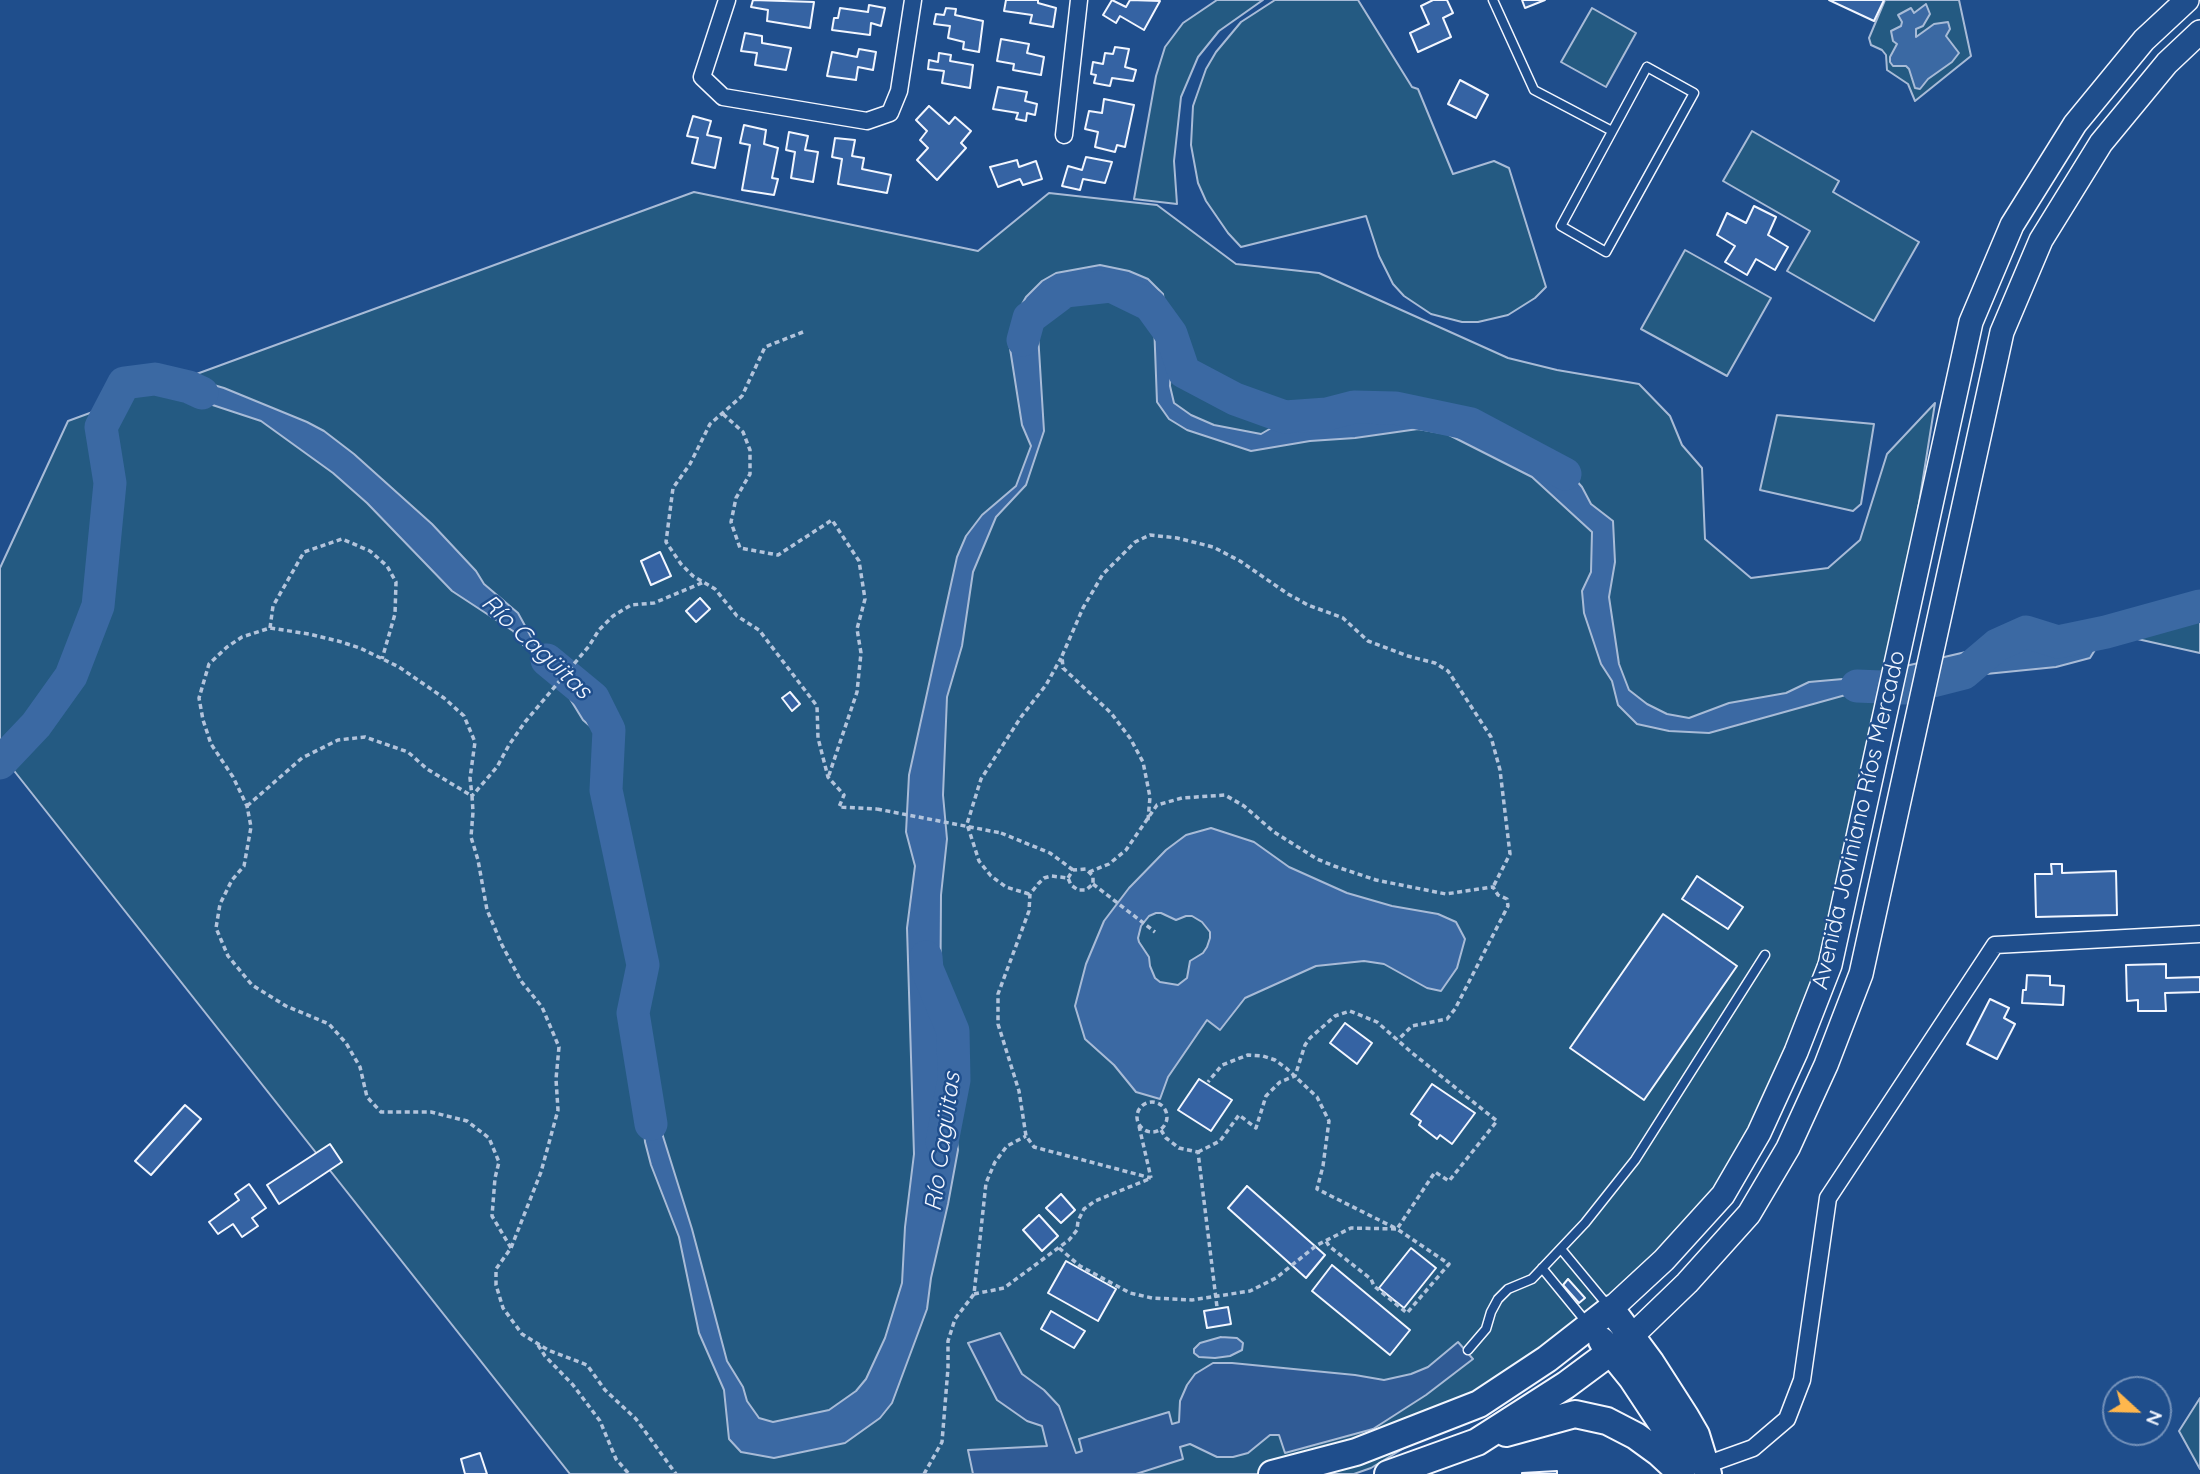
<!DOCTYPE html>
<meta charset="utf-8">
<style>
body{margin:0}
#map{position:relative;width:2200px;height:1474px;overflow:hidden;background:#1f4e8c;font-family:Quicksand,sans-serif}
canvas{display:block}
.north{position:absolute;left:2102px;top:1376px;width:70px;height:70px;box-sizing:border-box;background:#1f4e8c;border:2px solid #7391ba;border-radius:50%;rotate:112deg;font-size:19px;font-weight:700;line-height:28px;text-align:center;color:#f2f6ff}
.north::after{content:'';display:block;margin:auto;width:24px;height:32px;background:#ffb74d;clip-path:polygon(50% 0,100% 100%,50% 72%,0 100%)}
</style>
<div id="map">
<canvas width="2200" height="1474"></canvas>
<div class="north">N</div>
</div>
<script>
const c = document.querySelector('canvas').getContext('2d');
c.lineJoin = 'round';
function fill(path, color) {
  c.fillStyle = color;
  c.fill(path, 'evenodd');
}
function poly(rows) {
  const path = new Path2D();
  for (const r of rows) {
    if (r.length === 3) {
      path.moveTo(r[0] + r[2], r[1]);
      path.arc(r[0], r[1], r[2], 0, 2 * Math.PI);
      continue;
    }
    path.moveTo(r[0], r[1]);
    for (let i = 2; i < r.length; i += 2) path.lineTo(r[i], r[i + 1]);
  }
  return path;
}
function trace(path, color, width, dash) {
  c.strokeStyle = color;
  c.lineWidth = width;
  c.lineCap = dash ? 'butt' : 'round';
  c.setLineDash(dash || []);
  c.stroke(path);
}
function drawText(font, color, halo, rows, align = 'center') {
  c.font = font + ' Quicksand,sans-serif';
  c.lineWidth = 5;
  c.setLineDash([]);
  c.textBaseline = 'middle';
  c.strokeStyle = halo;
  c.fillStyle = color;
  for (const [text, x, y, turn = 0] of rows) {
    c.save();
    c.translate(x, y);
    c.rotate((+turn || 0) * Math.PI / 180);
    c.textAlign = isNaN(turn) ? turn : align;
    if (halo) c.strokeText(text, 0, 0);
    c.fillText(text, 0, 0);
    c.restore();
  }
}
const green = poly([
 [1217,0,1263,0,1219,31,1198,57,1181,97,1174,161,1177,204,1134,199,1156,76,1165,47,1183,23,1217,0],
 [1275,0,1358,0,1412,87,1418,89,1453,174,1494,161,1509,168,1546,287,1535,298,1508,315,1478,322,1462,322,1431,314,1404,296,1393,284,1379,256,1366,216,1241,247,1228,233,1206,201,1198,183,1191,145,1193,106,1206,69,1216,52,1241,22,1275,0],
 [1885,0,1959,0,1971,56,1915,101,1908,84,1887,70,1886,55,1882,50,1871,45,1869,38,1885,0],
 [1592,8,1636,33,1606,87,1561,62,1592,8],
 [1752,131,1839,181,1833,192,1919,242,1874,321,1787,271,1810,231,1723,181,1752,131],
 [694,192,978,251,1049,193,1157,205,1236,264,1319,273,1508,358,1557,370,1639,384,1670,416,1682,445,1702,468,1705,539,1751,578,1828,568,1860,540,1887,454,1935,403,1914,535,1825,943,1778,1083,1721,1187,1641,1277,1429,1433,1371,1468,1354,1474,570,1474,0,753,0,568,68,421,694,192],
 [1685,250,1771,298,1727,376,1641,329,1685,250],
 [1777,415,1874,424,1861,504,1853,511,1760,490,1777,415],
 [2200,606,2200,653,2106,632,2185,609,2200,606],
 [2200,1398,2200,1469,2179,1431,2200,1398]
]);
const parking = poly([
 [1000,1333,1022,1374,1044,1390,1059,1406,1076,1453,1082,1451,1079,1439,1169,1412,1172,1424,1179,1422,1180,1401,1187,1385,1195,1374,1213,1363,1232,1363,1355,1375,1384,1380,1411,1374,1428,1367,1458,1342,1473,1359,1426,1395,1373,1429,1285,1453,1279,1435,1270,1435,1248,1453,1233,1457,1217,1457,1190,1444,1180,1447,1183,1459,1136,1474,973,1474,968,1450,1047,1446,1042,1426,1027,1421,997,1400,968,1343,1000,1333]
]);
const water = poly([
 [1926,4,1930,14,1923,26,1916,29,1916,37,1934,24,1948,22,1950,29,1946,36,1959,53,1952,62,1928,79,1920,89,1915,88,1909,69,1906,66,1893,66,1890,62,1890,57,1897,44,1893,41,1891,31,1901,26,1902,22,1898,15,1911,8,1914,13,1926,4],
 [1100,265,1129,271,1148,279,1163,294,1171,363,1170,386,1174,403,1191,415,1214,425,1261,434,1285,420,1309,411,1379,413,1427,409,1452,420,1477,421,1491,435,1498,445,1519,453,1547,454,1561,463,1582,487,1591,504,1613,521,1615,562,1609,597,1619,664,1629,690,1647,704,1667,714,1689,718,1729,703,1786,693,1809,682,1854,678,1970,651,2047,646,2106,632,2090,658,2056,667,1966,676,1860,691,1709,733,1669,731,1637,724,1618,705,1612,681,1601,664,1584,613,1582,591,1591,572,1592,532,1532,477,1447,434,1418,429,1355,438,1310,441,1251,451,1187,430,1169,419,1157,402,1154,323,1157,311,1144,294,1126,292,1100,284,1072,286,1047,302,1038,334,1044,431,1026,485,996,517,973,572,962,646,947,697,943,795,947,839,941,895,940,1040,943,1072,953,1108,958,1150,948,1204,931,1278,927,1309,892,1403,880,1418,845,1443,774,1458,741,1452,729,1439,724,1390,699,1333,679,1237,651,1165,645,1142,640,1080,649,1079,652,1101,692,1229,727,1361,743,1387,747,1401,759,1418,773,1422,829,1410,856,1391,866,1379,885,1338,902,1283,905,1227,914,1154,907,928,915,866,906,832,909,775,957,557,966,536,982,515,1016,486,1031,446,1022,425,1009,342,1017,313,1026,297,1042,281,1056,273,1100,265],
 [159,369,224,388,307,422,324,431,354,454,432,524,476,571,484,584,518,613,535,644,573,673,585,695,611,722,598,731,591,727,583,720,551,668,523,645,513,631,452,591,367,503,333,473,261,421,158,387,159,369],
 [1211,828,1254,842,1289,867,1347,893,1392,906,1438,914,1456,922,1465,939,1457,968,1441,991,1427,988,1384,964,1364,961,1316,966,1245,998,1220,1030,1207,1020,1168,1077,1160,1099,1136,1092,1114,1065,1085,1039,1075,1006,1086,964,1104,921,1129,888,1166,850,1186,835,1211,828],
 [1156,913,1161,913,1176,920,1186,916,1192,916,1202,922,1210,932,1210,938,1207,947,1203,953,1190,961,1187,978,1178,985,1160,982,1155,978,1150,966,1149,957,1139,942,1138,938,1141,926,1149,916,1156,913],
 [1221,1337,1237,1338,1243,1343,1242,1350,1230,1356,1215,1358,1199,1357,1194,1353,1194,1349,1200,1343,1221,1337]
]);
const river = poly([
 [1023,340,1029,318,1065,291,1111,286,1150,305,1171,334,1184,372,1235,399,1285,417,1327,414,1354,407,1395,408,1471,424,1565,474],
 [547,660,593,698,609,730,606,790,643,965,633,1013,651,1124],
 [1857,686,1905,688,1964,673,1997,645,2026,632,2058,642,2106,632,2200,606],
 [0,763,36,725,71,676,98,606,110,483,101,427,124,383,155,379,189,387,202,393],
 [926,957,927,969,953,1031,954,1080,942,1142]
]);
const building = poly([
 [753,0,814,2,810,28,767,21,768,10,751,7,753,0],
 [1006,0,1038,0,1038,3,1056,8,1053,27,1030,23,1032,15,1004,11,1006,0],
 [1112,0,1126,7,1130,0,1160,1,1144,30,1120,16,1116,23,1103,15,1112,0],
 [1433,0,1447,0,1453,13,1443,18,1451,37,1418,52,1410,33,1429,24,1421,6,1433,0],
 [1522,0,1545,0,1525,8,1522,0],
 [1829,0,1884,0,1874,21,1829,0],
 [869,5,885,8,881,26,871,23,870,35,832,30,834,18,838,18,840,8,868,12,869,5],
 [946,8,956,9,955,15,983,21,979,52,963,49,964,42,948,38,950,26,934,24,936,14,944,15,946,8],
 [745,33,762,36,762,43,791,48,786,70,755,65,757,53,741,51,745,33],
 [1001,39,1029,44,1027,53,1044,57,1041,75,1013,70,1014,64,997,61,1001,39],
 [1115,47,1129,49,1125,67,1136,70,1133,81,1112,78,1110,86,1094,83,1096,75,1091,74,1093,62,1103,64,1105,53,1113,54,1115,47],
 [859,49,876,52,873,70,858,67,856,80,827,76,832,52,857,57,859,49],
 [939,53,951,55,950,61,973,65,970,88,942,83,944,71,928,69,929,60,938,62,939,53],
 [1460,80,1488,95,1476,118,1448,104,1460,80],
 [998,87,1027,92,1025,101,1037,104,1035,115,1027,113,1026,121,1016,119,1018,113,993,109,998,87],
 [1104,99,1134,105,1125,147,1117,145,1115,152,1095,147,1098,132,1085,129,1089,111,1102,113,1104,99],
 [929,106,949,124,955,117,971,131,961,143,966,148,937,180,917,160,928,148,920,140,927,131,916,120,929,106],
 [693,116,711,121,707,135,721,138,715,168,692,163,698,138,687,136,693,116],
 [744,125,766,130,764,144,778,148,772,178,778,179,774,195,742,190,750,145,740,143,744,125],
 [789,132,808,136,805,150,818,152,813,182,791,178,795,152,786,150,789,132],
 [835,138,855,140,852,156,864,158,862,169,891,175,887,193,838,184,842,159,832,157,835,138],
 [1086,157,1112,162,1105,183,1083,179,1080,190,1062,186,1068,166,1082,170,1086,157],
 [1017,160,1019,167,1036,161,1042,179,1023,185,1020,179,998,187,990,167,1017,160],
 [1754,206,1776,217,1768,235,1788,247,1775,270,1756,259,1747,275,1725,262,1735,246,1717,235,1727,213,1746,223,1754,206],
 [660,552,671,576,651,585,641,561,660,552],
 [700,598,710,609,696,622,686,611,700,598],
 [790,692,800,704,792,711,782,698,790,692],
 [2051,864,2062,864,2062,873,2116,871,2117,915,2036,917,2035,874,2052,874,2051,864],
 [1697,876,1743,907,1728,929,1682,899,1697,876],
 [1663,914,1737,966,1644,1100,1570,1048,1663,914],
 [2166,964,2166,978,2200,977,2200,992,2165,993,2166,1011,2138,1011,2138,1000,2127,1001,2126,965,2166,964],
 [2027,975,2050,976,2050,985,2064,986,2063,1005,2022,1003,2023,990,2026,990,2027,975],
 [1990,999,2009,1008,2004,1018,2015,1024,1997,1059,1967,1044,1990,999],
 [1345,1023,1372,1043,1357,1064,1330,1043,1345,1023],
 [1199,1079,1232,1100,1211,1131,1178,1110,1199,1079],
 [1432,1084,1475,1113,1452,1144,1440,1135,1437,1139,1419,1125,1421,1121,1411,1114,1432,1084],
 [185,1105,201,1119,151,1175,135,1161,185,1105],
 [330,1144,342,1162,279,1204,267,1185,330,1144],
 [249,1184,266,1208,252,1218,258,1226,242,1237,233,1224,218,1234,209,1222,239,1200,235,1194,249,1184],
 [1247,1186,1325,1255,1306,1278,1228,1208,1247,1186],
 [1061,1194,1075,1210,1061,1223,1046,1208,1061,1194],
 [1039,1215,1058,1236,1042,1251,1023,1230,1039,1215],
 [1411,1248,1436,1268,1404,1308,1379,1288,1411,1248],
 [1066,1261,1116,1289,1098,1321,1048,1293,1066,1261],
 [1332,1265,1410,1330,1390,1355,1312,1291,1332,1265],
 [1568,1279,1585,1298,1579,1303,1563,1285,1568,1279],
 [1228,1307,1231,1324,1207,1328,1204,1311,1228,1307],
 [1051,1311,1085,1331,1074,1348,1041,1329,1051,1311],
 [480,1453,487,1474,465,1474,461,1459,480,1453],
 [1557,1471,1557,1474,1522,1474,1522,1473,1557,1471]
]);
const path = poly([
 [803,332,765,347,742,396,710,424,690,464,673,488,666,542,681,564,693,576,715,589,737,616,759,630,817,706,818,738,828,777,844,795,839,807,877,809],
 [723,414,743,432,750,450,750,474,736,498,731,522,740,548,778,555,832,520,859,561,865,599,857,629,861,653,857,692,829,775],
 [270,628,273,606,304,552,342,539,370,551,387,566,396,582,395,614,382,659],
 [247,806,302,758,338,740,365,737,408,752,427,769,472,796,473,812,471,837,478,860,487,910,502,945,521,981,542,1007,559,1047,556,1079,558,1110,541,1172,511,1248,496,1269,496,1285,503,1308,522,1334,548,1350,587,1365,605,1390,636,1419,676,1474],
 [1148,820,1150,797,1143,762,1130,738,1111,713,1063,668,1062,656,1083,608,1103,574,1135,542,1150,535,1177,538,1213,547,1240,561,1288,594,1308,605,1343,618,1368,641,1408,656,1435,663,1448,671,1491,737,1500,770,1510,854,1493,887],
 [1001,833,1050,853,1073,870],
 [1089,872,1109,864,1126,850,1157,805,1182,798,1225,795,1244,806,1274,832,1317,859,1334,866,1376,880,1446,894,1493,887,1498,895,1507,899,1508,906,1455,1009,1447,1019,1412,1026,1398,1040],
 [1068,878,1073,870,1086,869,1093,876,1093,884,1086,890,1078,890,1071,885,1068,878,1051,876,1044,878,1038,884,1030,894,1029,911,998,994,998,1024,1019,1091,1026,1136,1034,1147,1151,1178],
 [1093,884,1155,932],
 [1029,894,1006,887,991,876,979,861,967,824,981,779,1021,717,1046,685,1061,658],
 [1152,1117,15],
 [1139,1126,1151,1178],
 [1161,1130,1166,1138,1179,1148,1198,1152,1217,1307],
 [1198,1152,1220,1141,1239,1115,1256,1128,1266,1096,1280,1082,1295,1076,1305,1045,1310,1038,1335,1016,1350,1011,1377,1022,1411,1052,1497,1121,1449,1181,1435,1172,1397,1229,1449,1264,1407,1313,1374,1286,1371,1279,1329,1246,1326,1241],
 [511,1248,492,1216,495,1178,499,1162,489,1138,467,1121,431,1112,381,1112,367,1097,360,1067,346,1043,329,1024,286,1006,252,985,228,956,216,928,220,904,232,880,244,866,251,827,247,806,233,777,211,744,203,720,199,698,209,664,227,647,242,637,270,628,309,634,338,641,360,648,399,667,444,698,464,716,475,742,470,778,472,796,497,767,509,745,525,722,589,646,599,630,613,616,631,605,654,603,704,582],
 [1059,1248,1080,1266,1130,1293,1152,1298,1192,1300,1250,1291,1276,1278,1317,1245,1351,1228,1397,1229,1317,1189,1323,1166,1329,1121,1317,1097,1286,1068,1275,1060,1263,1056,1248,1055,1222,1065,1208,1082],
 [974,1294,1004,1288,1069,1240,1077,1230,1078,1221,1084,1209,1095,1201,1149,1179],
 [538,1345,545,1356,573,1385,600,1421,616,1459,629,1474],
 [924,1474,942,1442,948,1368,948,1341,955,1319,974,1294,986,1183,995,1162,1007,1146,1026,1136]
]);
const service = poly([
 [1493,0,1534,90,1612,131],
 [1647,67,1694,93,1606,252,1561,226,1647,67],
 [1561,1249,1609,1307],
 [1542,1268,1587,1323],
 [1468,1350,1486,1329,1491,1312,1498,1299,1508,1289,1532,1279,1585,1223,1635,1160,1765,955]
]);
const minor = poly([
 [727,0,702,77,723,97,867,121,890,113,899,91,913,0],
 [1064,135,1079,0],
 [1700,1467,1753,1448,1787,1419,1802,1380,1828,1198,1995,945,2200,934]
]);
const secondary = poly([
 [1611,1309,1664,1260,1723,1195,1759,1133,1796,1052,1830,965,1971,322,2012,225,2075,124,2144,40,2187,0],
 [1632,1336,1687,1283,1749,1214,1788,1148,1826,1065,1861,974,2002,332,2041,240,2101,143,2167,63,2200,32]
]);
const primary = poly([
 [1602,1341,1632,1378,1665,1428,1675,1445,1681,1472],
 [1506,1433,1575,1414,1607,1421,1636,1436,1658,1452,1681,1473],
 [1272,1474,1356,1452,1479,1404,1547,1359,1611,1309,1651,1363,1685,1416,1696,1435,1708,1474],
 [1388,1474,1477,1442,1566,1385,1632,1336]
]);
const pathBridge = poly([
 [877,809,1001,833]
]);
const streetNames = [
 ["Avenida Joviniano Ríos Mercado",1859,820,-77]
];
const waterNames = [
 ["Río Cagüitas",536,647,43],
 ["Río Cagüitas",943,1142,-82]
];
fill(green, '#245a82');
trace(green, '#a8bbd7', 2);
fill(parking, '#305b95');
trace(parking, '#a8bbd7', 2);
fill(water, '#3b69a3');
trace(water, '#a8bbd7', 2);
trace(river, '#3b69a3', 33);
fill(building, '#3563a3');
trace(building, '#f2f6ff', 2);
trace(service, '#f2f6ff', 11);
trace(minor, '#f2f6ff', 19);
trace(secondary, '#f2f6ff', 26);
trace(primary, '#f2f6ff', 30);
trace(path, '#b3c4dc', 3.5, [5, 3.5]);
trace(service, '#1f4e8c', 8);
trace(minor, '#1f4e8c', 16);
trace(secondary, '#1f4e8c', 23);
trace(primary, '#1f4e8c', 26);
trace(pathBridge, '#b3c4dc', 3.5, [5, 3.5]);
drawText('23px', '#f2f6ff', '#1f4e8c', streetNames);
drawText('italic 24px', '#f2f6ff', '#1f4e8c', waterNames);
</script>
